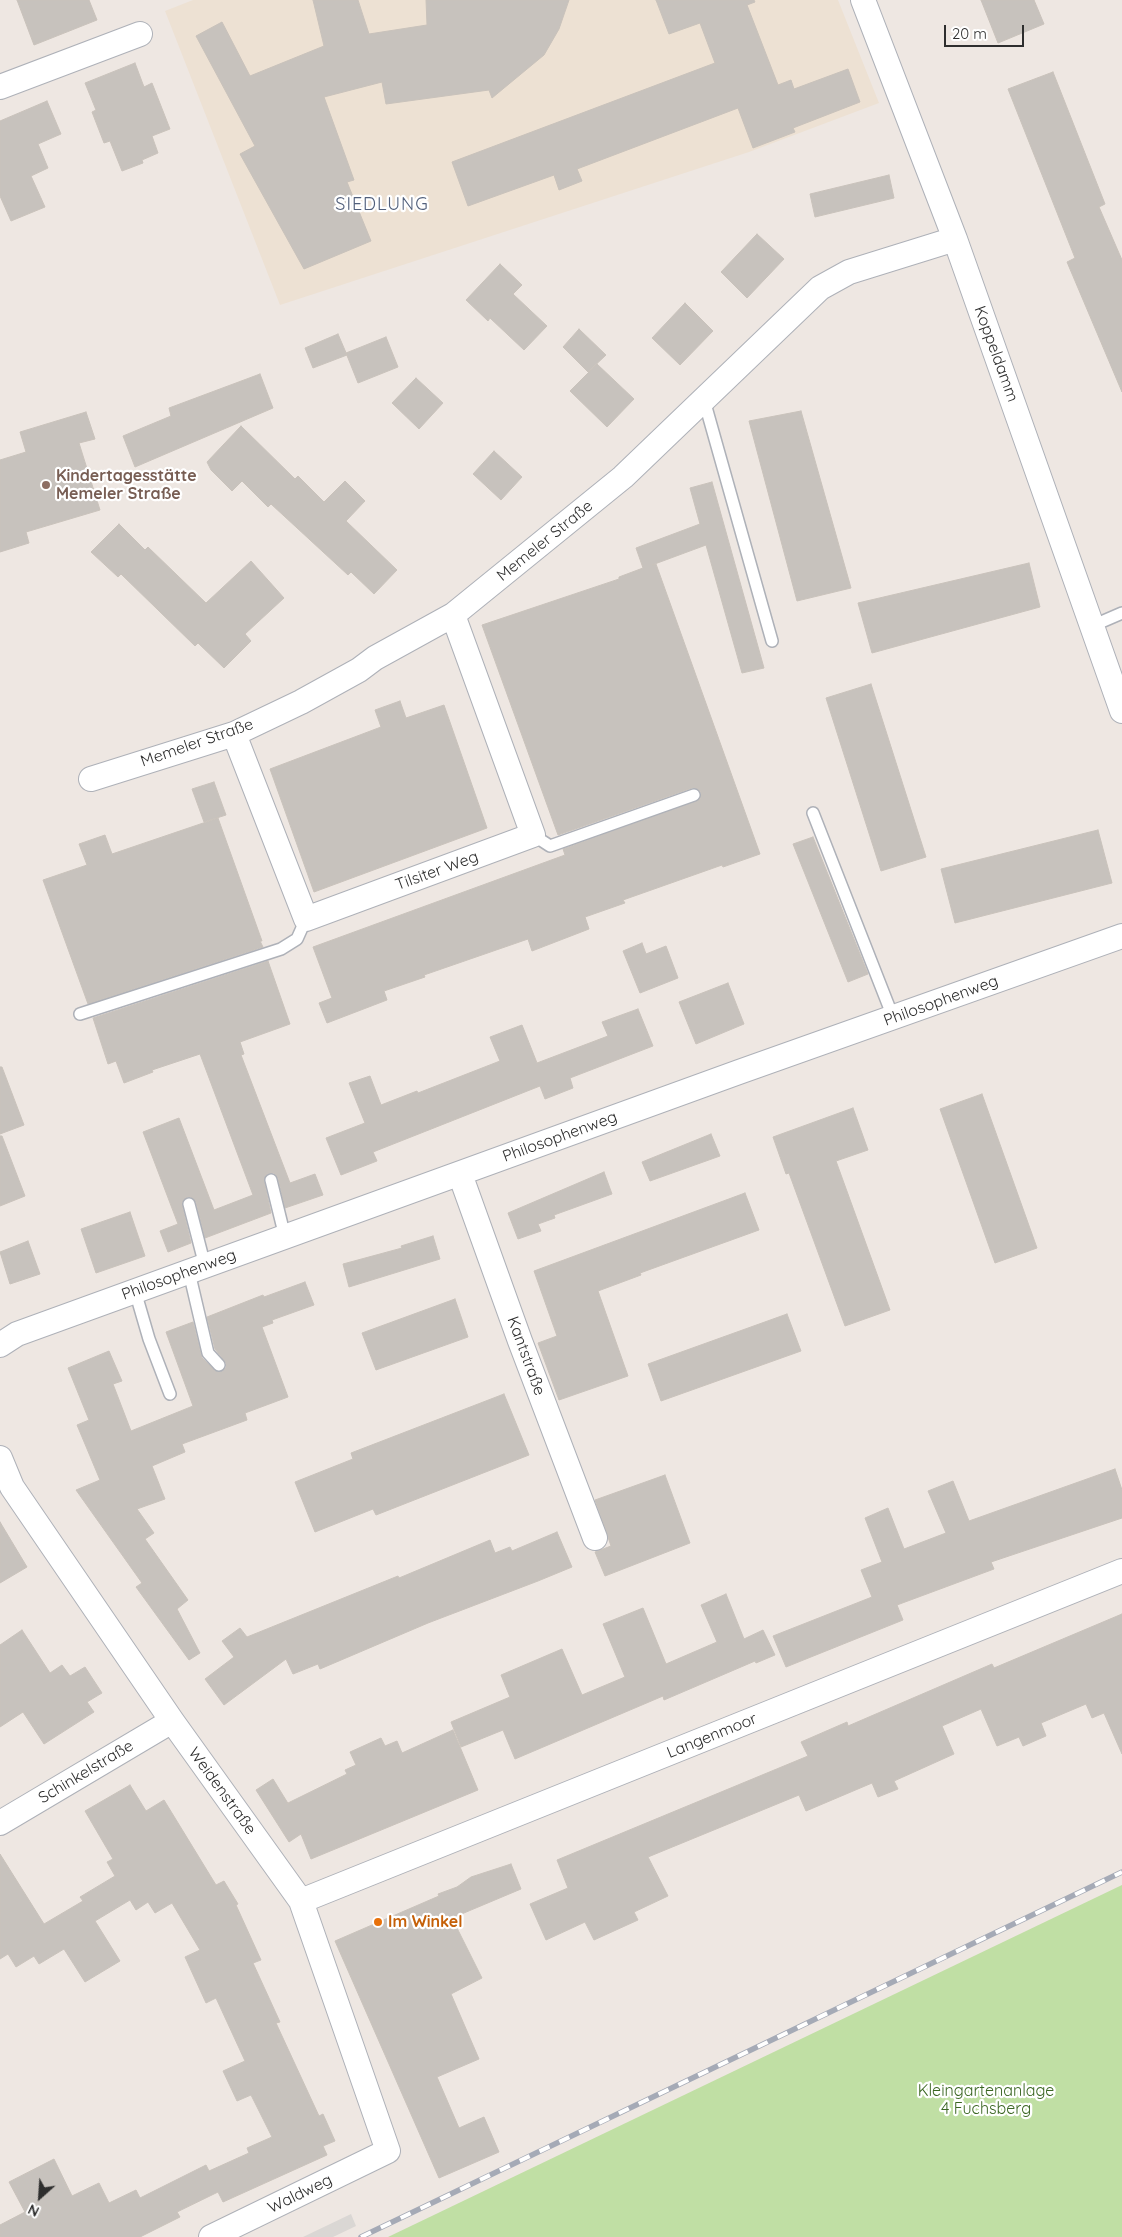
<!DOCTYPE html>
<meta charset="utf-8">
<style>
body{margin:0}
#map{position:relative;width:1122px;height:2237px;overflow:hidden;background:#eee7e2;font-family:Quicksand,sans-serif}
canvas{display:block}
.north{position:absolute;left:15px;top:2172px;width:50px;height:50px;-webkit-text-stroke:4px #fff;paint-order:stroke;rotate:206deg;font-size:14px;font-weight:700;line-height:20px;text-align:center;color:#2e2e2e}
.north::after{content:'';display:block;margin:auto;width:18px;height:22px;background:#2e2e2e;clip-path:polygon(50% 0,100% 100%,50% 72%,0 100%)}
.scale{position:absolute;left:944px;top:25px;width:80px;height:22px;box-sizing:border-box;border:2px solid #2e2e2e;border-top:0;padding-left:6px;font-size:15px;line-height:18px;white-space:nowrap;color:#2e2e2e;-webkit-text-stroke:4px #fff;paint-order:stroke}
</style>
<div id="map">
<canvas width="1122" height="2237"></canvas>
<div class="north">N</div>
<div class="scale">20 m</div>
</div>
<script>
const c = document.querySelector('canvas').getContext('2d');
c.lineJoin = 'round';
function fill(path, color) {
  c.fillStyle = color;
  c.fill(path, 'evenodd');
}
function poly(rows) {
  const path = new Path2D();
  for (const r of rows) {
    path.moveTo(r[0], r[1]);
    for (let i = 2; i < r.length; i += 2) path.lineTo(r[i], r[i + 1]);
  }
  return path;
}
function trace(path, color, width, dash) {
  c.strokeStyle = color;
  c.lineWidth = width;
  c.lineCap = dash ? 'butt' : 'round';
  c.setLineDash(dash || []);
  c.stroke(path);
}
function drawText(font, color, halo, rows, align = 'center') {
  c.font = font + ' Quicksand,sans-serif';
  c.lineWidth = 4.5;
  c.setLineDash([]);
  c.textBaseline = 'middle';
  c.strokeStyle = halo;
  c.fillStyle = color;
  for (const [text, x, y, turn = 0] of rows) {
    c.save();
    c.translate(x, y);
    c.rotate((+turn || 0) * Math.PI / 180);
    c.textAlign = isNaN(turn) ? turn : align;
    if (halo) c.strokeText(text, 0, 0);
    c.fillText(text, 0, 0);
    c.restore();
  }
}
const education = poly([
 [193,0,838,0,879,103,749,152,280,305,165,11]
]);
const green = poly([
 [1122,1885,1122,2237,388,2237]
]);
const plaza = poly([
 [351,2214,356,2226,333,2237,303,2237]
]);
const building = poly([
 [17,0,89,0,97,20,34,45,17,0],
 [313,0,358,0,369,34,427,25,426,0,569,0,559,29,544,55,492,98,489,90,386,104,382,82,324,97,354,180,347,182,371,241,304,269,240,154,255,146,196,36,222,22,250,76,324,46,313,0],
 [656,0,754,0,755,2,747,5,778,85,791,80,794,89,848,69,860,102,793,128,795,132,753,148,738,108,577,169,582,181,559,190,554,175,468,206,452,162,715,63,700,23,669,34,656,0],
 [981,0,1034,0,1044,24,998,43,981,0],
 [135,63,144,87,152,83,170,129,152,136,158,153,142,160,143,163,122,171,110,141,104,143,92,112,96,110,85,83,135,63],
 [1053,72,1105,204,1099,207,1122,260,1122,392,1067,262,1075,258,1008,89,1053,72],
 [47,101,61,134,38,144,48,168,31,176,45,207,11,221,0,196,0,121,47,101],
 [889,175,894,198,815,217,810,194,889,175],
 [757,234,784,259,747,298,721,272,757,234],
 [500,264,522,285,513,294,547,326,524,350,490,318,488,321,466,300,500,264],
 [685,303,713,331,680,365,652,338,685,303],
 [579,329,606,355,588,372,563,347,579,329],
 [338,334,347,355,313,368,305,348,338,334],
 [386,337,398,367,358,383,346,353,386,337],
 [597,364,634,399,607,427,570,391,597,364],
 [260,374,273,408,135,467,123,436,171,416,169,408,260,374],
 [416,378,443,403,419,429,392,403,416,378],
 [801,411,851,588,797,601,749,421,801,411],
 [86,412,95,439,79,443,100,510,26,532,29,543,0,552,0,460,26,452,20,432,86,412],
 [241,426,295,479,298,476,324,502,345,481,365,501,346,521,397,570,374,594,351,572,348,575,271,504,268,507,242,481,232,491,211,470,207,462,241,426],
 [494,451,522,477,501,500,473,474,494,451],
 [712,482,764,668,742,673,706,545,652,565,656,564,760,854,723,867,722,865,623,900,625,903,585,917,589,929,532,951,528,939,424,975,425,977,384,991,387,1000,327,1023,319,1003,332,998,313,947,565,855,563,849,700,799,701,793,699,790,692,788,558,835,482,625,619,579,619,577,643,568,636,548,700,524,690,488,712,482],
 [119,524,145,550,148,547,206,603,251,561,284,598,245,634,251,641,224,668,198,643,195,646,121,574,118,577,91,552,119,524],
 [1029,563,1040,607,872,653,858,603,1029,563],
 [871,684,926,857,881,871,826,698,871,684],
 [400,701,406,718,444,705,487,828,314,892,270,769,381,727,375,710,400,701],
 [214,782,226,815,204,822,192,789,214,782],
 [218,818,262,941,260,941,263,947,88,1004,43,880,87,865,79,844,105,835,112,854,218,818],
 [1098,830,1112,883,955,923,941,869,1098,830],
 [813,837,868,974,848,982,793,844,813,837],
 [642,943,646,954,666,946,678,978,640,993,623,951,642,943],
 [268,961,290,1024,240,1042,244,1054,241,1055,290,1183,315,1174,323,1195,285,1208,278,1178,274,1173,269,1173,266,1175,264,1181,271,1213,205,1238,196,1202,191,1197,187,1197,182,1202,182,1205,191,1243,168,1252,160,1231,178,1224,143,1132,179,1118,214,1210,253,1195,200,1054,152,1070,153,1072,124,1083,116,1061,108,1064,93,1018,268,961],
 [728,983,744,1024,696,1044,679,1002,728,983],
 [638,1009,653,1046,570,1078,573,1088,545,1099,540,1086,373,1152,377,1161,341,1175,326,1138,365,1123,349,1083,370,1076,381,1105,417,1091,418,1093,500,1061,490,1037,522,1025,537,1063,608,1036,602,1022,638,1009],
 [0,1067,2,1067,24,1125,0,1134,0,1067],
 [982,1094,1037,1248,995,1263,940,1109,982,1094],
 [853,1108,868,1150,836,1161,890,1310,845,1326,789,1173,786,1174,773,1137,853,1108],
 [711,1134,720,1156,650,1181,642,1162,711,1134],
 [0,1136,2,1136,25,1196,0,1206,0,1136],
 [604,1172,612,1194,554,1215,555,1218,538,1224,541,1231,518,1239,508,1213,604,1172],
 [745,1193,759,1230,640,1273,641,1275,598,1291,628,1376,559,1400,538,1343,557,1336,534,1271,745,1193],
 [130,1212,145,1256,96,1273,81,1229,130,1212],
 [433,1236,440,1259,349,1287,343,1264,402,1248,401,1246,433,1236],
 [28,1241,40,1274,10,1284,0,1252,28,1241],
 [305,1282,314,1305,272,1320,273,1323,262,1327,288,1397,245,1413,247,1420,182,1444,185,1452,152,1466,165,1499,137,1509,154,1533,145,1539,188,1600,177,1609,200,1653,189,1660,136,1587,142,1583,76,1490,100,1480,77,1425,89,1420,68,1368,109,1351,122,1381,113,1384,131,1431,193,1406,166,1332,193,1322,202,1358,214,1370,221,1372,226,1368,226,1363,215,1349,207,1317,263,1295,264,1297,305,1282],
 [455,1299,468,1337,376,1370,362,1333,455,1299],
 [787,1314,801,1351,661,1401,648,1364,787,1314],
 [504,1394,529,1455,376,1515,373,1509,315,1532,295,1482,353,1459,351,1453,504,1394],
 [1115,1469,1122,1490,1122,1518,991,1562,994,1569,897,1605,903,1620,786,1667,773,1636,872,1597,861,1570,882,1562,865,1518,888,1508,904,1549,946,1533,928,1491,953,1481,969,1521,1115,1469],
 [665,1475,690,1543,605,1576,595,1552,611,1546,595,1500,665,1475],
 [0,1522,27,1567,0,1583,0,1522],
 [557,1532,572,1567,538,1581,428,1623,320,1669,318,1664,293,1674,286,1659,224,1705,205,1679,234,1657,222,1641,240,1628,247,1637,398,1576,399,1578,490,1540,495,1553,510,1547,512,1551,557,1532],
 [726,1594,744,1639,763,1630,775,1655,756,1663,755,1661,664,1700,663,1696,515,1759,503,1730,461,1747,451,1722,510,1697,501,1675,562,1649,582,1695,625,1677,603,1624,643,1608,666,1664,717,1642,701,1605,726,1594],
 [1122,1614,1122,1754,1104,1713,1092,1718,1086,1704,1041,1723,1046,1736,1023,1746,1019,1737,997,1746,981,1709,942,1726,954,1754,894,1781,898,1789,878,1797,872,1783,806,1811,799,1795,648,1857,668,1896,634,1912,638,1920,594,1940,585,1922,546,1940,530,1904,568,1888,557,1860,808,1756,801,1742,847,1722,848,1726,992,1664,994,1668,1122,1614],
 [22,1630,50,1673,62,1665,70,1676,85,1667,102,1693,87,1702,94,1712,44,1744,23,1712,0,1727,0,1645,22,1630],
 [453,1730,478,1790,311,1859,301,1834,289,1842,256,1790,273,1779,289,1805,288,1803,347,1774,345,1770,356,1765,350,1752,381,1738,385,1746,397,1741,402,1753,453,1730],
 [130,1785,146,1811,164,1800,216,1885,224,1881,238,1904,236,1905,261,1960,253,1963,280,2022,276,2023,319,2116,323,2114,335,2141,323,2146,327,2155,223,2202,218,2192,177,2212,180,2217,140,2237,0,2237,0,2225,25,2212,9,2182,54,2159,72,2196,99,2183,109,2203,136,2190,140,2198,206,2165,209,2171,249,2153,247,2148,272,2137,251,2095,237,2101,223,2071,245,2061,216,1998,206,2003,185,1957,200,1950,172,1903,155,1913,148,1902,136,1910,130,1900,95,1921,120,1961,85,1982,64,1949,39,1964,34,1956,16,1967,8,1954,0,1959,0,1854,44,1924,83,1901,80,1897,115,1876,107,1862,113,1859,85,1811,130,1785],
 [511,1864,521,1889,452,1918,482,1978,451,1994,479,2059,437,2077,459,2128,484,2117,499,2152,439,2178,335,1941,439,1896,438,1894,457,1887,471,1877,511,1864]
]);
const service = poly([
 [704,400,772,641],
 [1092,626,1122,613],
 [813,813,893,1017],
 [533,835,550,846,694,795],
 [80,1014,281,949,297,939,306,919],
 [271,1180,285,1237],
 [189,1204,205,1266],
 [189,1272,208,1353,219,1365],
 [135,1291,149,1339,170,1394]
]);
const minor = poly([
 [863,0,955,239,1122,711],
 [0,87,140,34],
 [234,734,306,919,533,835,453,615],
 [91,779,234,734,301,702,359,670,375,658,453,615,623,477,820,288,849,272,955,239],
 [460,1174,520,1341,595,1538],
 [0,1345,17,1334,739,1072,1122,936],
 [0,1458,12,1487,172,1721,301,1901,388,2151,211,2237],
 [0,1823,172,1721],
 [301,1901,1122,1571]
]);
const rail = poly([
 [361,2237,1122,1872]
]);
const markers = [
 [46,485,5,"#8d6e63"],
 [378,1922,5,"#e8710a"]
];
const streetNames = [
 ["Koppeldamm",996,354,70],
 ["Memeler Straße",545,541,-39],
 ["Memeler Straße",197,743,-19],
 ["Tilsiter Weg",437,871,-20],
 ["Philosophenweg",941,1001,-20],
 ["Philosophenweg",560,1137,-20],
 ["Philosophenweg",179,1275,-20],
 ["Kantstraße",526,1356,70],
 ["Langenmoor",712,1736,-22],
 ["Schinkelstraße",86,1772,-31],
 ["Weidenstraße",222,1791,54],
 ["Waldweg",300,2194,-26]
];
const educationNames = [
 ["Kindertagesstätte",56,476],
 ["Memeler Straße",56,494]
];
const foodNames = [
 ["Im Winkel",388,1922]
];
const parkNames = [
 ["Kleingartenanlage",986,2091],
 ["4 Fuchsberg",986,2109]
];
const neighbourhoodNames = [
 ["SIEDLUNG",382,205]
];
fill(education, '#ede1d3');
fill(green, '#c0dfa4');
fill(plaza, '#dad7d4');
fill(building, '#c7c2bd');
trace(building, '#c9c2bb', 1);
trace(service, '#aeb1b8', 14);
trace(minor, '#aeb1b8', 26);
trace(service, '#fff', 11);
trace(minor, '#fff', 24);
trace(rail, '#a5aab6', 5.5);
trace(rail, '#fff', 4, [11]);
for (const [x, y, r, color] of markers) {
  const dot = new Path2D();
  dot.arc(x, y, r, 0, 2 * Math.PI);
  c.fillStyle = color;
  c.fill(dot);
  trace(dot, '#fff', 2);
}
drawText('16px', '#2e2e2e', '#fff', streetNames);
drawText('bold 16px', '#785e54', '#fff', educationNames, 'left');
drawText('bold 16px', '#c56008', '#fff', foodNames, 'left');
drawText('16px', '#3a6622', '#fff', parkNames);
c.letterSpacing = '1px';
drawText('18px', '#515f7b', '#fff', neighbourhoodNames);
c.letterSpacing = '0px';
</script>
